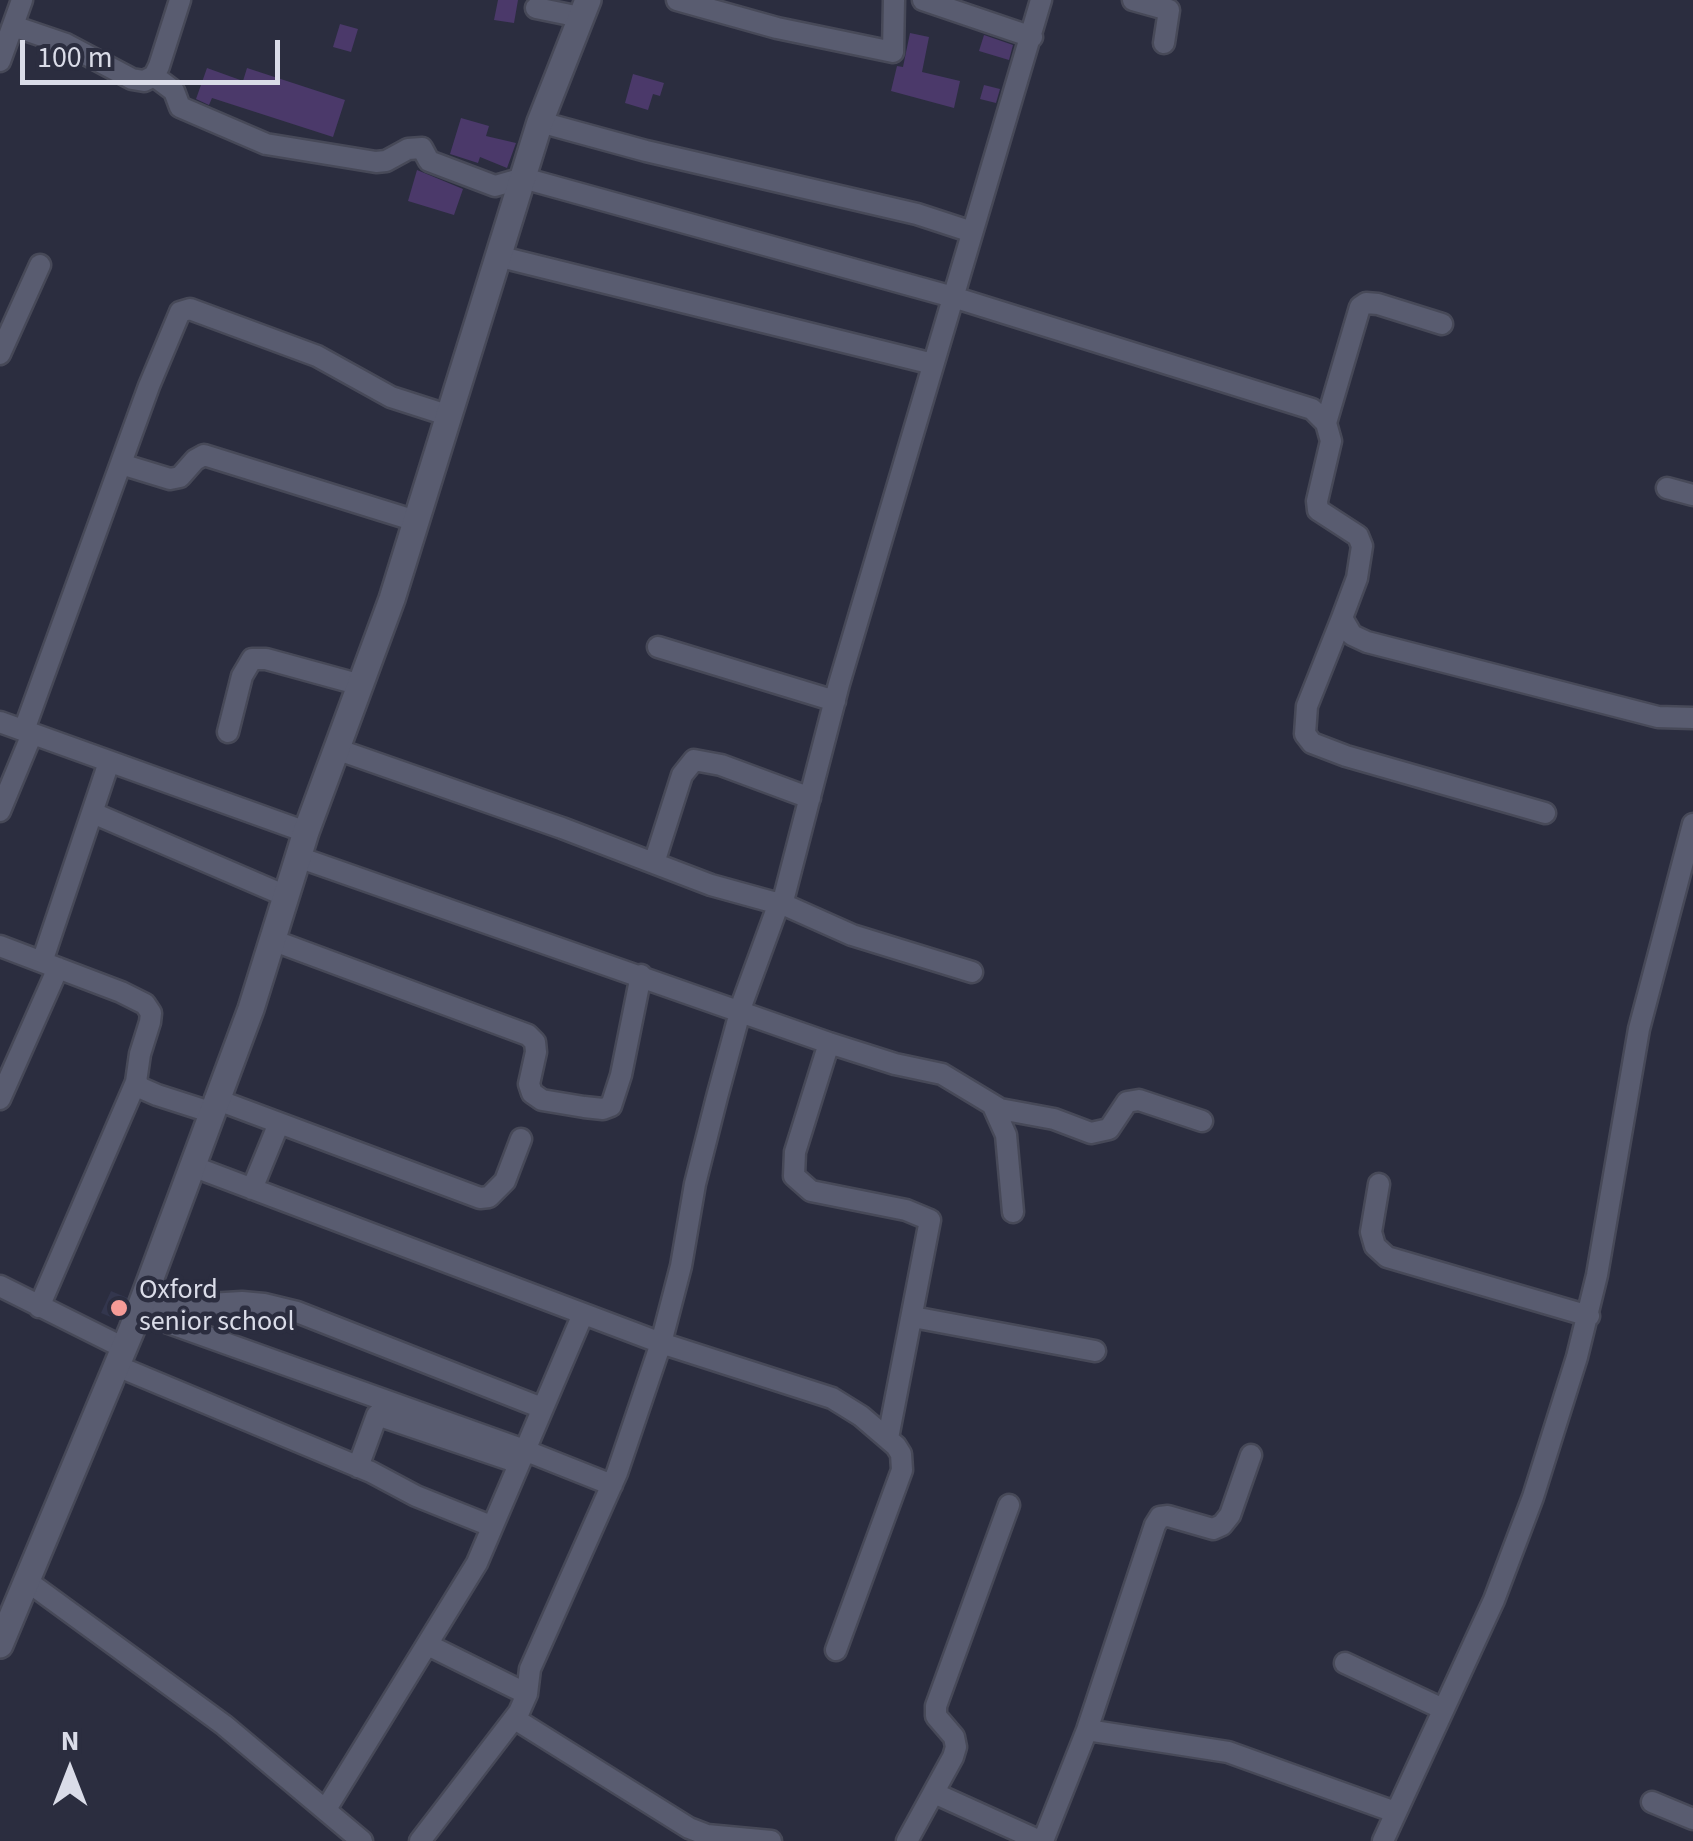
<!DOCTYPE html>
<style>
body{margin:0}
#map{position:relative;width:1693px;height:1841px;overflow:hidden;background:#2b2d3f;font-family:"Source Sans 3",sans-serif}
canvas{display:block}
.north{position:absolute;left:20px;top:1721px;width:100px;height:100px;-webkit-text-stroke:8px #2b2d3f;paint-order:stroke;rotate:0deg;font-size:28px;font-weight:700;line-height:40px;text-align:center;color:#dadce8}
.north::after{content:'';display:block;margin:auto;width:35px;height:45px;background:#dadce8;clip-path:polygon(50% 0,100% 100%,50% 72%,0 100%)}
.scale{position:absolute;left:20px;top:40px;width:260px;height:45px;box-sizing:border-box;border:5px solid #dadce8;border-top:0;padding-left:12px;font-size:30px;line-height:35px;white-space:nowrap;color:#dadce8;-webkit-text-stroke:8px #2b2d3f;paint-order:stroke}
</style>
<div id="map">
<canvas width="1693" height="1841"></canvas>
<div class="north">N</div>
<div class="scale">100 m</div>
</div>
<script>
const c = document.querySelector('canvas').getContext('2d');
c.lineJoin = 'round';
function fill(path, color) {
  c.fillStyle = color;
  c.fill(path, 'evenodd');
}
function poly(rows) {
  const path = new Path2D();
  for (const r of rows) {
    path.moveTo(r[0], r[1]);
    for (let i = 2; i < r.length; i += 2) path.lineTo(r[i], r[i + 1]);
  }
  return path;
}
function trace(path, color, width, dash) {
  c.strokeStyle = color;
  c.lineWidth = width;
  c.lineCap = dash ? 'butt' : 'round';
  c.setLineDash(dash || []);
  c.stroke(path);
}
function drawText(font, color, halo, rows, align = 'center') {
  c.font = font + ' "Source Sans 3",sans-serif';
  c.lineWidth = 9;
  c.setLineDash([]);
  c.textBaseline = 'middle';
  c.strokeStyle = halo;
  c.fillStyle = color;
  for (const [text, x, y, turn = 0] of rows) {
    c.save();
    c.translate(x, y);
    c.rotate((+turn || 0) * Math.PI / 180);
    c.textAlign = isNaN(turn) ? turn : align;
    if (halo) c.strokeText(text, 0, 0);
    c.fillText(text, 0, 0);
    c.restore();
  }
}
const built = poly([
 [111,1291,137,1302,130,1319,121,1315,118,1320,101,1313]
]);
const building = poly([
 [498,0,518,0,514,23,494,20],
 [340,24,358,29,351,52,333,47],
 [910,33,929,37,922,72,960,81,954,108,891,91,897,66,903,67],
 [984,35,1013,45,1009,60,979,51],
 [207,68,243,81,247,68,345,100,333,137,212,98,209,105,196,99],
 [633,74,664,83,660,96,653,94,648,110,625,103],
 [984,85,1000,89,996,103,980,99],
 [461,118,489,126,486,136,516,143,507,168,480,157,478,163,450,154],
 [417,170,463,189,454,215,408,201]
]);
const minor = poly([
 [677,0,777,28,893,52,894,0],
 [923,0,1032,37],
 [1133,0,1169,10,1164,43],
 [536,8,580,17],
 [13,26,66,44,132,79,144,81,154,76,159,66,180,0],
 [0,61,22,0],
 [154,76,174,91,180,107,266,144,376,162,386,161,408,149,422,148,429,161,495,186,523,178,953,297,1312,409,1326,423,1331,441,1317,501,1318,510,1358,536,1362,546,1357,578,1342,618,1352,635,1367,642,1658,717,1693,718],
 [540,122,646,151,917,214,972,232],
 [497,256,933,364],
 [0,354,40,265],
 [1326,423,1360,307,1366,303,1378,304,1442,324],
 [121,464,170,479,180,477,195,460,204,455,416,521],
 [1667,488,1693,495],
 [1342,618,1307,706,1305,734,1312,743,1346,756,1545,813],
 [658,647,835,701],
 [0,722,306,832],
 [24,730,149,386,180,312,190,309,317,356,391,397,450,416],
 [228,732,242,676,252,659,266,659,361,685],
 [336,749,562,828,711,885,787,906,852,935,972,972],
 [0,811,32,734],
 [93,813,286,896],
 [298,857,829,1043,895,1064,942,1074,1000,1109,1054,1119,1091,1133,1109,1129,1127,1102,1139,1100,1202,1121],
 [654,863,682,775,694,760,721,765,810,798],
 [782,905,839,684,1041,0],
 [272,940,528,1035,535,1042,536,1052,529,1084,532,1093,542,1100,584,1107,603,1109,611,1106,621,1075,641,975],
 [0,946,121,992,145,1004,151,1013,150,1022,140,1054,136,1082,141,1088,157,1095,210,1112],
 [42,962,109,762],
 [829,1043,795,1152,794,1176,811,1191,906,1210,930,1220,888,1438],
 [0,1099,58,968],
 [215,1099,480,1198,489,1197,505,1181,521,1139],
 [993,1106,1006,1135,1013,1212],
 [192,1166,661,1343,832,1398,861,1416,896,1446,901,1454,902,1470,836,1650],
 [1379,1184,1371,1232,1375,1246,1387,1257,1589,1316],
 [252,1189,279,1123],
 [0,1286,124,1348],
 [39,1307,136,1082],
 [142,1308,242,1302,264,1304,297,1312,542,1408],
 [138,1312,524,1450,612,1485],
 [913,1317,1095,1351],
 [117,1366,371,1472,416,1496,491,1526],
 [358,1467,377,1415,519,1463],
 [27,1581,224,1725,362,1841],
 [428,1645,527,1694],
 [1345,1663,1443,1709],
 [515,1719,689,1828,707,1835,771,1841],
 [1087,1730,1228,1752,1395,1812],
 [934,1793,1040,1841],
 [1652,1802,1693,1819],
 [326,1809,477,1563,583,1314],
 [420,1841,519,1712,527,1694,530,1669,617,1473,661,1343,681,1266,695,1184,717,1097,743,1001,776,911,775,902],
 [907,1841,953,1757,956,1747,954,1737,936,1716,936,1706,1009,1505],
 [1043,1841,1087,1730,1155,1525,1160,1517,1168,1516,1213,1529,1222,1525,1230,1515,1251,1455],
 [1383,1841,1494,1600,1533,1497,1577,1357,1597,1275,1639,1029,1693,824]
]);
const tertiary = poly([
 [0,1645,132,1329,251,1009,306,832,392,599,540,122,588,0]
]);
const markers = [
 [119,1308,10,"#f59b97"]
];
const poiNames = [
 ["Oxford",139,1292],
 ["senior school",139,1324]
];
fill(built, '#33364d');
fill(building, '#4b396a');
trace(minor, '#474958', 25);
trace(tertiary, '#474958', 30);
trace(minor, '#595c70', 20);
trace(tertiary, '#595c70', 25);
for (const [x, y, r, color] of markers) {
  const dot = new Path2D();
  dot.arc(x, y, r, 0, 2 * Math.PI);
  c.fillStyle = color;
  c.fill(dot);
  trace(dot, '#2b2d3f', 4);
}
drawText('28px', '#dadce8', '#2b2d3f', poiNames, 'left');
</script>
